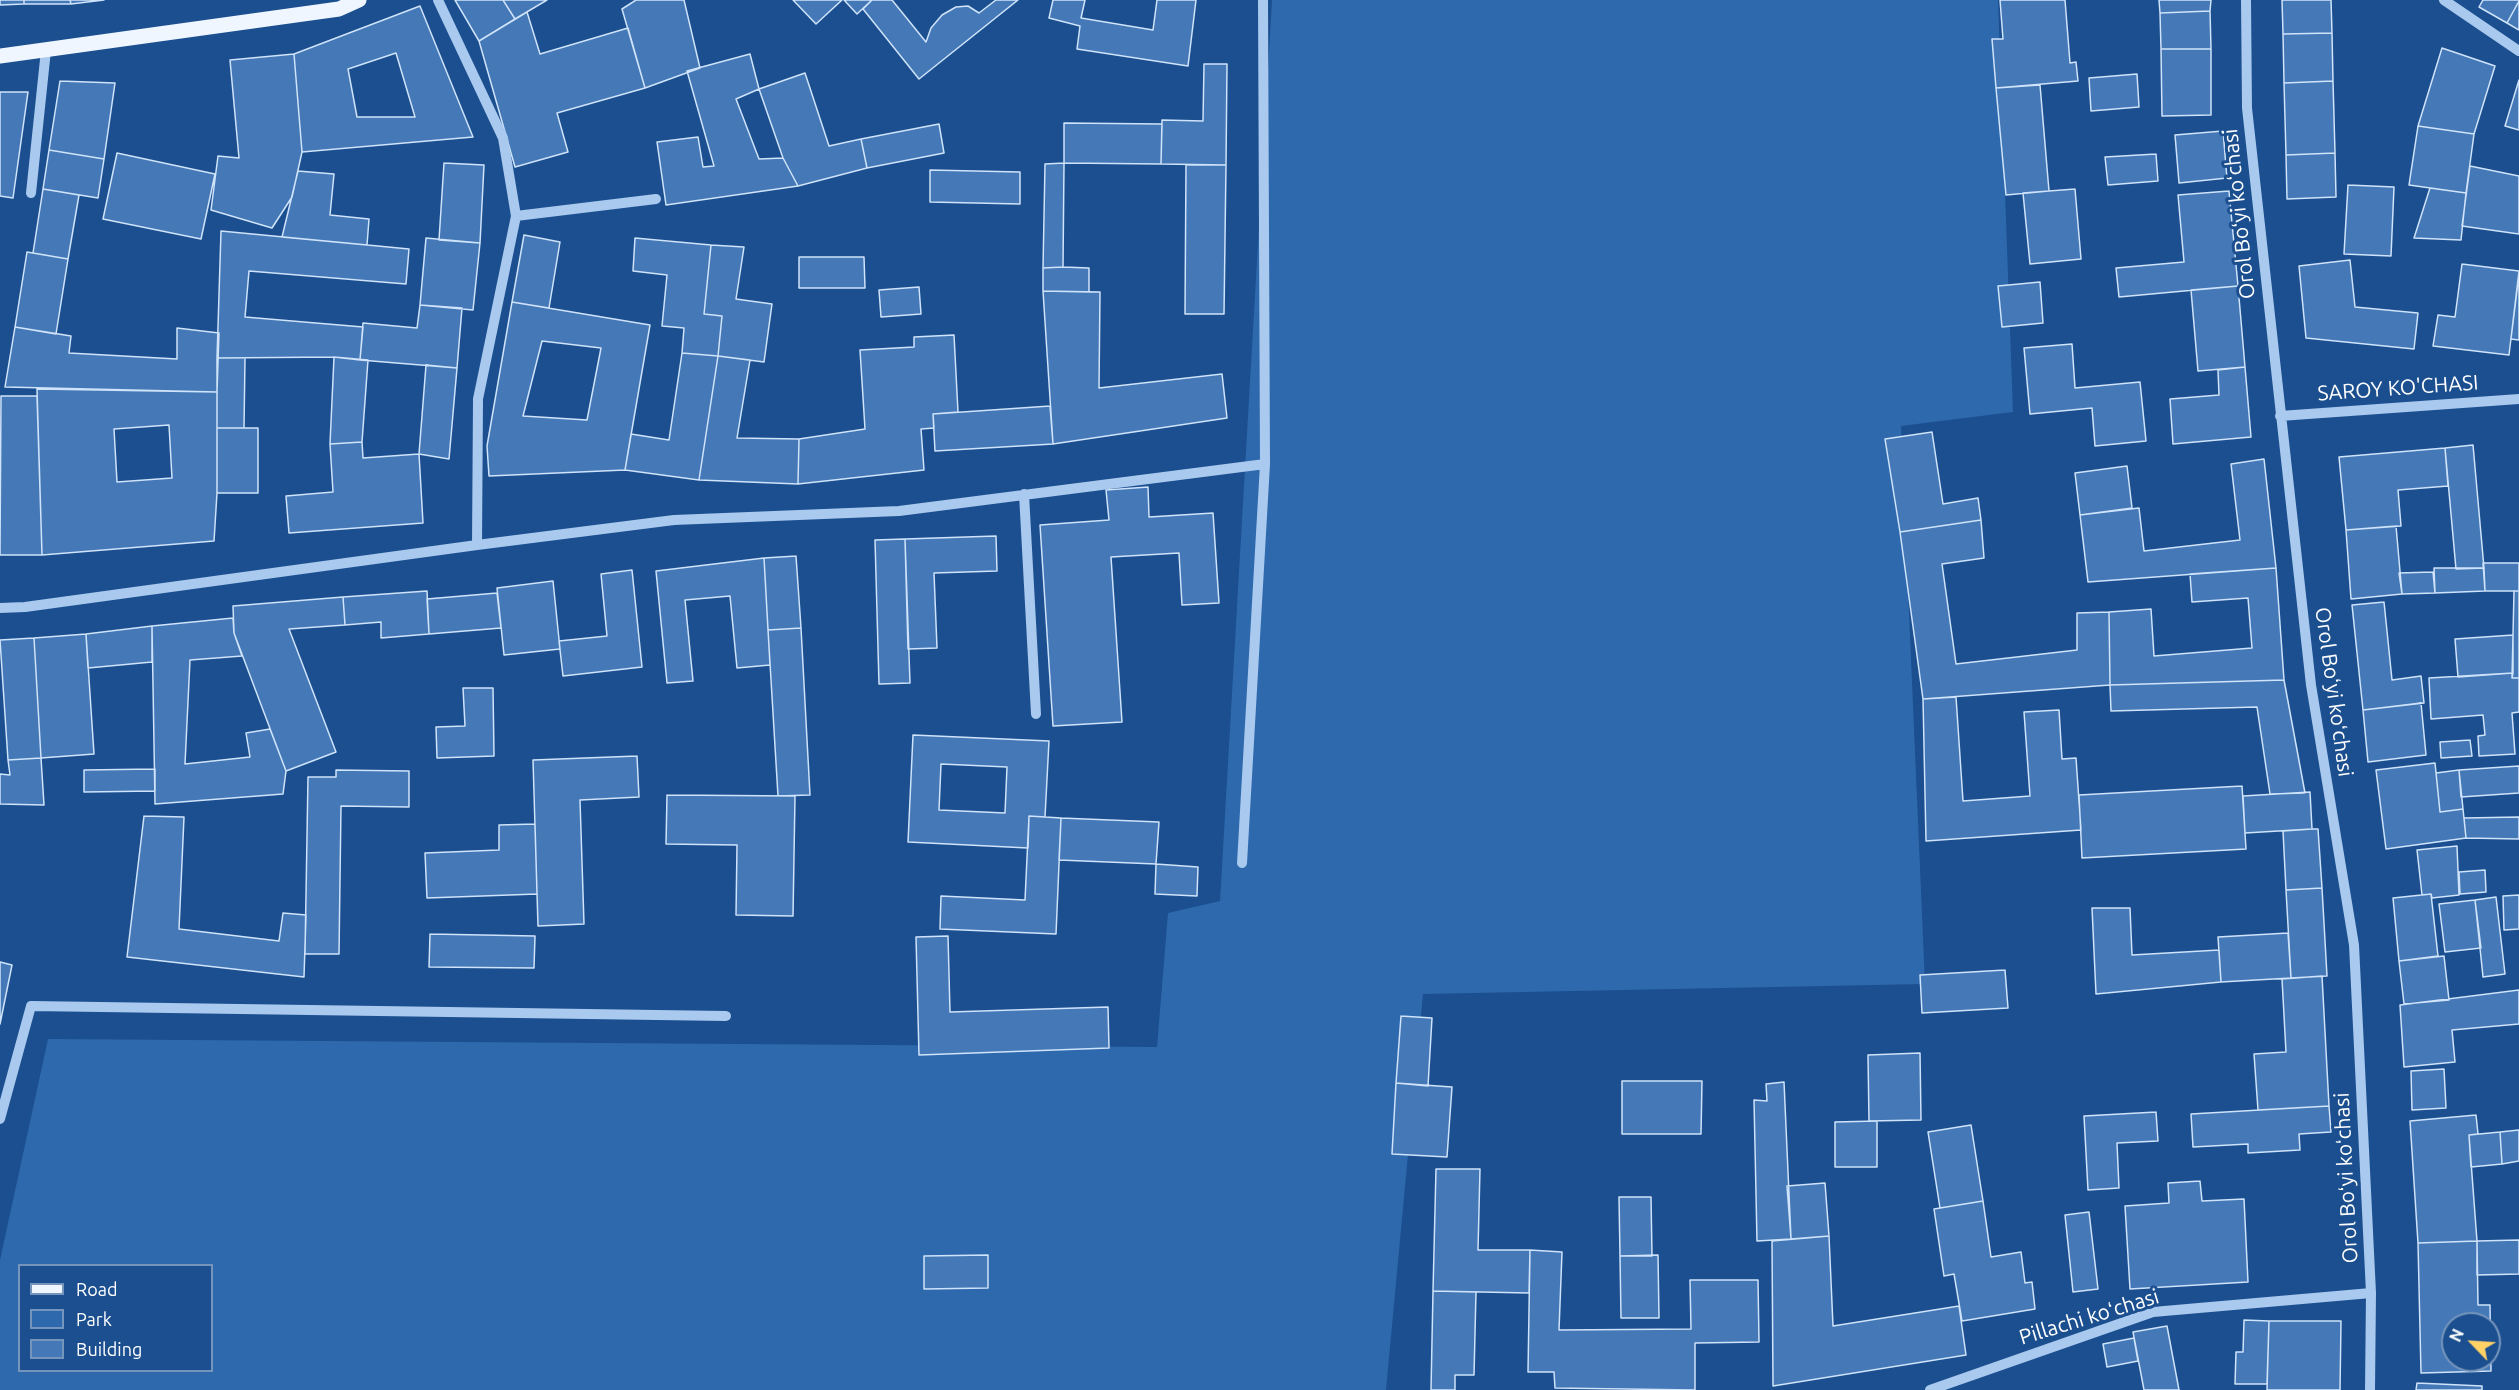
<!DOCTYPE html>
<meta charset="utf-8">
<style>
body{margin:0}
#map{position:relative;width:2519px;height:1390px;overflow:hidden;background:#1b4f8f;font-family:Ubuntu,sans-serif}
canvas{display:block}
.legend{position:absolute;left:18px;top:1264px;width:195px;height:108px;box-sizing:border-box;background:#1b4f8f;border:2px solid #7695bc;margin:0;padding:8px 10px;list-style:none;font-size:18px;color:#fff}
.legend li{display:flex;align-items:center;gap:12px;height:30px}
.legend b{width:30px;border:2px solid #7695bc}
.north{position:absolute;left:2441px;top:1312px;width:60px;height:60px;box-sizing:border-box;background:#1b4f8f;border:2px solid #7695bc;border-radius:50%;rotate:295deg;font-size:16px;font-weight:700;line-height:24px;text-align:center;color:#fff}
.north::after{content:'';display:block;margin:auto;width:21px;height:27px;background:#ffd166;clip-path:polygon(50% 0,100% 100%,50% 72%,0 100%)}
</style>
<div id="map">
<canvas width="2519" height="1390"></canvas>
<ul class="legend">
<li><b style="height:8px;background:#f0f6ff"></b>Road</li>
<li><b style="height:16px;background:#2e69ad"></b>Park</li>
<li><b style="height:16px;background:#4478b7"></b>Building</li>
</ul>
<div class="north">N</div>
</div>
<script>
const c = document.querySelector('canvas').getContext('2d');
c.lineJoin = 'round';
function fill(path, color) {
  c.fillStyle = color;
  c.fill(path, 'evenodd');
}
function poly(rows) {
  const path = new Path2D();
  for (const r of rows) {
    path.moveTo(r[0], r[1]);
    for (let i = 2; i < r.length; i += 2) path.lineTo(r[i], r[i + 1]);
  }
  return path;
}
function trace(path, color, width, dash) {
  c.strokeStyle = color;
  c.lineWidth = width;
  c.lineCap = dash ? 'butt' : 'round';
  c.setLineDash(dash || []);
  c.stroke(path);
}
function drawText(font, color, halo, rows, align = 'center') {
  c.font = font + ' Ubuntu,sans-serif';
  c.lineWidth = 6;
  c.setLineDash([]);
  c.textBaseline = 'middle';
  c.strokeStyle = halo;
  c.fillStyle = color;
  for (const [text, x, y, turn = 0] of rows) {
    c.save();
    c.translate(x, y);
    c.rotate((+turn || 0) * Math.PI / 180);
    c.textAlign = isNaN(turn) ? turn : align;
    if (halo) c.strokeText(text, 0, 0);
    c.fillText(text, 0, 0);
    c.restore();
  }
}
const green = poly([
 [1272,0,1998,0,2013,412,1901,426,1925,984,1423,994,1386,1390,0,1390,0,1260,48,1039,1157,1047,1168,913,1220,901],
 [20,1266,212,1266,212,1370,20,1370]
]);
const building = poly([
 [0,0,24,0,24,4,0,5,0,0],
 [24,0,70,0,71,4,24,4,24,0],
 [70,0,104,0,71,4,70,0],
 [455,0,503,0,515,19,479,41,455,0],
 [503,0,547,0,515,19,503,0],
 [636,0,684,0,700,68,645,88,622,9,636,0],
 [793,0,842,0,816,24,793,0],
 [844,0,872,0,857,14,844,0],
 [872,0,892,0,926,42,931,28,942,15,956,7,968,6,979,13,996,0,1018,0,919,79,863,9,872,0],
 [1053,0,1085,0,1081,18,1153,30,1157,0,1196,0,1188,66,1077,49,1080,26,1049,18,1053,0],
 [2000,0,2065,0,2070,63,2076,62,2078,81,1996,88,1992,39,2003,39,2000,0],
 [2159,0,2211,0,2210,11,2160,13,2159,0],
 [2282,0,2331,0,2332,33,2283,34,2282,0],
 [2483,0,2519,0,2519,1,2507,23,2479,7,2483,0],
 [2519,1,2519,30,2507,23,2519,1],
 [420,6,473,137,302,152,294,54,420,6],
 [396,53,415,117,357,117,348,69,396,53],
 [2210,11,2211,49,2161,49,2160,13,2210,11],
 [527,12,540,54,628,28,645,88,557,113,568,152,515,167,479,41,527,12],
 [2332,33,2333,81,2284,83,2283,34,2332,33],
 [2442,48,2495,66,2474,134,2418,126,2442,48],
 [2161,49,2211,49,2211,115,2162,116,2161,49],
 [294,54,302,152,292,197,272,228,211,210,218,156,239,158,230,60,294,54],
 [750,54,759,89,736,99,759,159,783,158,798,186,666,205,657,142,698,137,703,167,714,166,687,71,750,54],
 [1204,64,1227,64,1226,165,1161,164,1162,120,1203,121,1204,64],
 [805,73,829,146,861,139,867,168,798,186,783,158,759,89,805,73],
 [2137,74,2139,107,2091,111,2089,78,2137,74],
 [2519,80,2519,130,2505,126,2519,80],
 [60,81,115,83,104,159,49,150,60,81],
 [2333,81,2335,153,2286,155,2284,83,2333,81],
 [2040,85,2049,191,2006,195,1996,88,2040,85],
 [0,92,28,92,13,198,0,196,0,92],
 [1064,123,1162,124,1161,164,1064,163,1064,123],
 [939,124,944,153,867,168,861,139,939,124],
 [2418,126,2474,134,2466,193,2409,185,2418,126],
 [2223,131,2227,178,2179,183,2175,135,2223,131],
 [49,150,104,159,98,198,43,189,49,150],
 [117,153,215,174,201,239,103,219,117,153],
 [2335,153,2336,197,2287,199,2286,155,2335,153],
 [2156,154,2158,181,2108,185,2105,157,2156,154],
 [444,163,484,165,480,243,439,240,444,163],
 [1064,163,1063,267,1043,268,1045,164,1064,163],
 [1186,165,1226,165,1224,314,1185,314,1186,165],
 [2470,166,2519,176,2519,234,2462,226,2470,166],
 [930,170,1020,172,1020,204,930,202,930,170],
 [298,171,334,174,330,215,369,219,367,245,282,237,298,171],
 [2348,185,2394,187,2391,256,2344,254,2348,185],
 [2430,188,2466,193,2461,240,2414,238,2430,188],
 [43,189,79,195,68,259,33,253,43,189],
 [2075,189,2081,259,2030,264,2023,193,2075,189],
 [2229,191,2238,286,2119,297,2116,268,2184,262,2178,195,2229,191],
 [221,231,409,249,406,284,249,271,245,317,363,327,360,360,334,357,217,358,221,231],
 [524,235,560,242,549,308,512,302,524,235],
 [426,238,480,243,473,310,420,305,426,238],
 [635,238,711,245,704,314,722,316,718,356,682,353,684,328,662,326,667,275,633,271,635,238],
 [711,245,744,247,736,299,772,304,764,362,718,356,722,316,704,314,711,245],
 [27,252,68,259,56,334,15,327,27,252],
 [799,257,864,257,865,288,799,288,799,257],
 [2350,260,2355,307,2418,313,2414,349,2306,338,2299,266,2350,260],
 [2462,264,2519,271,2509,355,2433,346,2438,315,2455,317,2462,264],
 [1063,267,1089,268,1089,292,1043,291,1043,268,1063,267],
 [2519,274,2519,340,2511,339,2519,274],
 [2040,282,2043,323,2002,327,1998,286,2040,282],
 [2238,286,2245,367,2198,371,2191,290,2238,286],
 [919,287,921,314,881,317,879,290,919,287],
 [1043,291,1100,292,1099,388,1222,374,1227,418,1053,444,1043,291],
 [512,302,650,325,625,470,489,476,487,446,512,302],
 [542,341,601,348,587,420,523,416,542,341],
 [420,305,462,308,457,368,360,360,363,323,417,328,420,305],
 [15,327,71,336,69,353,177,359,177,328,219,333,217,392,5,387,15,327],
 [954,335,958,412,933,414,934,428,921,429,924,470,798,484,799,439,865,429,860,350,914,347,914,337,954,335],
 [2072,344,2075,388,2140,382,2146,441,2095,446,2092,408,2030,414,2024,348,2072,344],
 [682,353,718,356,699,480,625,470,631,434,669,440,682,353],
 [718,356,750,360,737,438,799,439,798,484,699,480,718,356],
 [334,357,368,360,362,442,330,444,334,357],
 [217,358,245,358,244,428,217,428,217,358],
 [426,365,457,368,449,459,419,454,426,365],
 [2245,367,2251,437,2173,444,2170,399,2219,395,2218,370,2245,367],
 [37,389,217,392,217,493,214,541,42,555,37,389],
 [169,425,172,478,117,482,114,429,169,425],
 [1,396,37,396,42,555,0,555,1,396],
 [1050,406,1053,444,935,451,933,414,1050,406],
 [217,428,258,428,258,493,217,493,217,428],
 [1932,432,1943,504,1978,498,1981,520,1900,532,1885,439,1932,432],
 [362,442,363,458,419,454,423,523,289,533,286,496,333,492,330,444,362,442],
 [2473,445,2484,568,2456,569,2445,448,2473,445],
 [2445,448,2448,486,2398,490,2401,526,2346,530,2339,457,2445,448],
 [2264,459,2276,568,2088,582,2080,515,2139,508,2144,551,2240,540,2231,464,2264,459],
 [2127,466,2132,508,2080,515,2075,473,2127,466],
 [1148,487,1149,517,1213,513,1219,603,1182,605,1179,553,1111,557,1122,722,1053,726,1040,525,1109,520,1106,490,1148,487],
 [1981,520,1984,558,1942,564,1956,664,2077,650,2077,613,2109,612,2110,685,1923,699,1900,532,1981,520],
 [2396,526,2402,594,2351,599,2346,530,2396,526],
 [996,536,997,571,934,573,937,648,908,649,905,539,996,536],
 [905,539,910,683,879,684,875,540,905,539],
 [796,556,801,628,768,630,764,558,796,556],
 [764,558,770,665,737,668,730,596,685,600,693,681,667,683,656,571,764,558],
 [2483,563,2519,563,2519,591,2485,591,2483,563],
 [2276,568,2284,680,2110,685,2109,612,2151,609,2154,656,2252,648,2248,598,2192,602,2190,574,2276,568],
 [2434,568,2484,568,2485,591,2435,593,2434,568],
 [632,570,642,667,563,676,559,641,607,636,601,574,632,570],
 [2433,572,2435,593,2402,594,2399,573,2433,572],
 [553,581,560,649,504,655,497,588,553,581],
 [427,591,429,634,381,638,381,622,345,625,343,597,427,591],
 [2514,591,2519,591,2519,678,2512,678,2514,591],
 [497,593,501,628,429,634,427,599,497,593],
 [343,597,345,625,289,629,336,752,286,771,234,633,233,606,343,597],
 [2384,602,2392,680,2421,676,2424,703,2363,710,2352,605,2384,602],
 [233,618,234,633,242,656,190,660,185,764,250,757,246,733,270,729,286,771,283,794,155,804,152,626,233,618],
 [152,626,152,662,88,668,86,634,152,626],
 [801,628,810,795,778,796,768,630,801,628],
 [86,634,94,754,41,758,34,638,86,634],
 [2513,635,2513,673,2458,677,2455,639,2513,635],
 [34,638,41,758,8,760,0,640,34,638],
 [2513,673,2512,678,2519,678,2519,712,2512,713,2515,754,2479,756,2478,736,2485,735,2483,715,2431,719,2429,678,2513,673],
 [2284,680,2305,793,2270,794,2257,707,2111,711,2110,685,2284,680],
 [463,688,493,688,494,756,437,758,436,727,465,726,463,688],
 [1956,697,1963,801,2030,796,2024,712,2059,710,2062,759,2076,758,2081,830,1926,841,1923,699,1956,697],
 [2421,703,2426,755,2368,762,2363,710,2421,703],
 [913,735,1049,741,1045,817,1029,816,1028,848,908,842,913,735],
 [941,764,1007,767,1005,813,939,810,941,764],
 [2470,740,2472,756,2441,758,2440,742,2470,740],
 [637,756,639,797,580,800,584,924,538,926,533,760,637,756],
 [41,758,44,805,0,804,0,774,10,775,8,760,41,758],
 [2435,763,2440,812,2463,809,2466,838,2386,849,2376,770,2435,763],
 [2519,766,2519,793,2461,797,2459,770,2519,766],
 [155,769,155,791,84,792,84,770,155,769],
 [336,770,409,771,409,807,341,806,339,954,305,954,308,777,336,777,336,770],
 [2459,770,2463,809,2440,812,2436,773,2459,770],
 [2242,786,2246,849,2082,858,2079,795,2242,786],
 [2310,792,2312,829,2245,833,2243,796,2310,792],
 [667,795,795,796,793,916,736,915,737,845,666,844,667,795],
 [144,816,184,817,179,929,279,941,283,913,306,915,304,977,127,957,144,816],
 [1029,816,1061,818,1056,934,940,929,941,896,1025,900,1029,816],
 [2519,817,2519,839,2466,838,2464,818,2519,817],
 [1061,818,1159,822,1156,864,1059,860,1061,818],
 [535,824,537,894,427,898,425,853,499,850,499,825,535,824],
 [2312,829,2318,829,2322,888,2286,890,2283,831,2312,829],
 [2457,846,2459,895,2432,898,2431,894,2422,895,2417,850,2457,846],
 [1156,864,1198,867,1197,896,1155,894,1156,864],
 [2485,870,2486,892,2460,894,2459,872,2485,870],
 [2322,888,2327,976,2291,978,2286,890,2322,888],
 [2431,894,2438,956,2399,961,2393,898,2431,894],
 [2519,895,2519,929,2504,930,2503,896,2519,895],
 [2496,897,2505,974,2483,977,2475,900,2496,897],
 [2475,900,2481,948,2445,952,2439,904,2475,900],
 [2092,908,2130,908,2132,955,2219,950,2221,982,2096,994,2092,908],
 [2288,933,2291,978,2221,982,2218,937,2288,933],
 [430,934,535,936,534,968,429,967,430,934],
 [948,936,950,1012,1108,1007,1109,1048,919,1055,916,937,948,936],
 [2444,956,2449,1000,2404,1004,2399,961,2444,956],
 [0,962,12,965,0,1024,0,962],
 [2005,970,2008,1008,1922,1013,1920,975,2005,970],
 [2322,976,2329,1106,2258,1110,2254,1054,2286,1052,2282,979,2322,976],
 [2519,990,2519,1024,2452,1030,2455,1062,2404,1067,2400,1005,2519,990],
 [1401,1016,1432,1018,1428,1086,1396,1083,1401,1016],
 [1920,1053,1921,1120,1869,1121,1868,1055,1920,1053],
 [2444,1069,2446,1108,2412,1110,2411,1071,2444,1069],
 [1622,1081,1702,1081,1701,1134,1622,1134,1622,1081],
 [1784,1082,1791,1239,1757,1241,1754,1100,1767,1101,1766,1084,1784,1082],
 [1396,1083,1452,1087,1447,1157,1392,1154,1396,1083],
 [2329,1106,2331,1132,2299,1134,2300,1150,2248,1153,2248,1144,2193,1147,2191,1114,2329,1106],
 [2156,1112,2158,1141,2117,1143,2119,1188,2088,1190,2084,1116,2156,1112],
 [2476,1115,2478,1134,2469,1135,2477,1241,2418,1243,2410,1121,2476,1115],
 [1877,1121,1877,1167,1835,1167,1835,1122,1877,1121],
 [1971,1125,1983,1201,1940,1208,1928,1132,1971,1125],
 [2519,1130,2519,1161,2502,1164,2500,1132,2519,1130],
 [2500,1132,2502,1164,2471,1167,2469,1135,2500,1132],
 [1436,1169,1480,1169,1478,1250,1530,1250,1529,1293,1433,1291,1436,1169],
 [2200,1181,2202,1201,2244,1199,2248,1282,2130,1289,2125,1206,2169,1203,2168,1183,2200,1181],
 [1825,1183,1829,1236,1791,1239,1787,1186,1825,1183],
 [1619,1197,1651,1197,1652,1256,1620,1256,1619,1197],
 [1983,1201,1991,1257,2021,1252,2025,1283,2032,1282,2035,1309,1962,1321,1954,1274,1944,1276,1934,1209,1983,1201],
 [2089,1212,2098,1289,2073,1292,2065,1215,2089,1212],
 [1829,1236,1833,1326,1959,1306,1966,1355,1773,1386,1772,1241,1829,1236],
 [2519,1240,2519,1274,2477,1275,2477,1241,2519,1240],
 [2477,1241,2478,1305,2490,1305,2491,1371,2421,1373,2418,1243,2477,1241],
 [2453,1324,2489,1324,2489,1360,2453,1360,2453,1324],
 [1530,1250,1562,1252,1559,1330,1691,1329,1690,1280,1758,1280,1759,1342,1695,1343,1695,1390,1555,1388,1554,1372,1528,1372,1530,1250],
 [988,1255,988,1288,924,1289,924,1256,988,1255],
 [1658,1255,1659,1318,1621,1318,1620,1256,1658,1255],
 [1433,1291,1476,1292,1474,1375,1455,1375,1455,1390,1431,1390,1433,1291],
 [2244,1320,2269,1321,2267,1384,2235,1384,2236,1352,2243,1352,2244,1320],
 [2269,1321,2341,1321,2340,1390,2267,1390,2269,1321],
 [2167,1326,2179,1390,2144,1390,2133,1332,2167,1326],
 [2134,1338,2138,1361,2107,1367,2103,1344,2134,1338],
 [2417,1383,2482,1386,2482,1390,2416,1390,2417,1383]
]);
const minor = poly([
 [438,0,503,138,516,216,478,399,477,545],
 [2246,0,2247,108,2311,685,2354,945,2371,1293,2370,1390],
 [2444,0,2519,51],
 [31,193,46,50],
 [516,216,656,199],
 [2280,416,2519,399],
 [1024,494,1036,714],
 [0,608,25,607,477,545,674,520,899,511,1265,464],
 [1242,863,1265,464,1263,0],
 [0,1119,31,1006,726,1016],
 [1930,1390,2153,1312,2371,1293]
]);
const major = poly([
 [0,56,339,9,359,0]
]);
const streetNames = [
 ["Orol Boʻyi koʻchasi",2239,214,-96],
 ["SAROY KO'CHASI",2398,388,-4],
 ["Orol Boʻyi koʻchasi",2334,692,82],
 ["Orol Boʻyi koʻchasi",2346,1178,-93],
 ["Pillachi koʻchasi",2089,1317,-17]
];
fill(green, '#2e69ad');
fill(building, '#4478b7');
trace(building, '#cfe3fa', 1.5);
trace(minor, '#a9c9ee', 10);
trace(major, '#f0f6ff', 15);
drawText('21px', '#fff', '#1b4f8f', streetNames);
</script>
